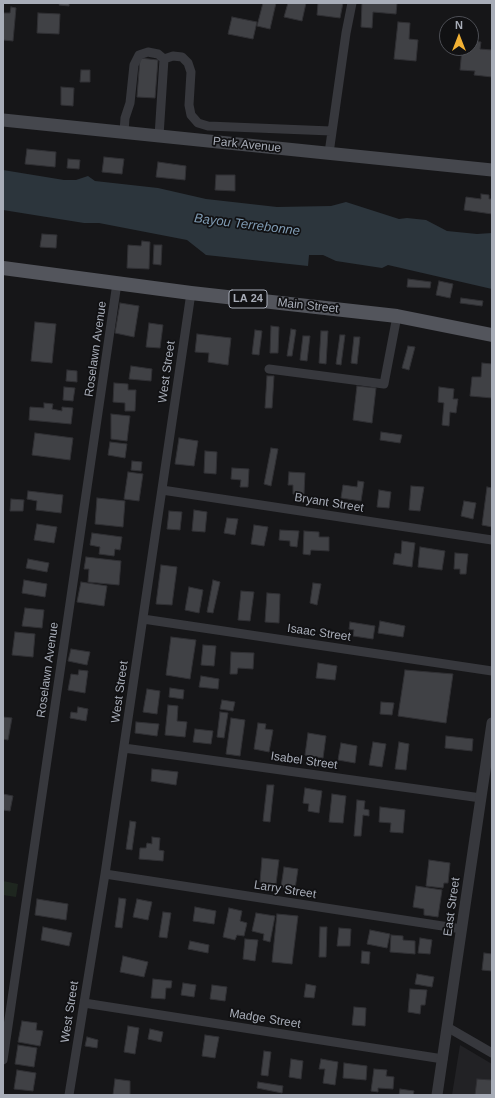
<!DOCTYPE html>
<style>
body{margin:0}
#map{position:relative;width:495px;height:1098px;overflow:hidden;background:#161618;font-family:Helvetica,sans-serif}
canvas{display:block}
.frame{position:absolute;inset:0;border:4px solid #a8adb8;pointer-events:none}
.north{position:absolute;left:439px;top:16px;width:40px;height:40px;box-sizing:border-box;background:#111113;border:1px solid #4d4f55;border-radius:50%;rotate:0deg;font-size:11px;font-weight:700;line-height:16px;text-align:center;color:#a8adb8}
.north::after{content:'';display:block;margin:auto;width:14px;height:18px;background:#f2b134;clip-path:polygon(50% 0,100% 100%,50% 72%,0 100%)}
</style>
<div id="map">
<canvas width="495" height="1098"></canvas>
<div class="frame"></div>
<div class="north">N</div>
</div>
<script>
const c = document.querySelector('canvas').getContext('2d');
c.lineJoin = 'round';
function fill(path, color) {
  c.fillStyle = color;
  c.fill(path, 'evenodd');
}
function poly(rows) {
  const path = new Path2D();
  for (const r of rows) {
    path.moveTo(r[0], r[1]);
    for (let i = 2; i < r.length; i += 2) path.lineTo(r[i], r[i + 1]);
  }
  return path;
}
function trace(path, color, width, dash) {
  c.strokeStyle = color;
  c.lineWidth = width;
  c.lineCap = dash ? 'butt' : 'round';
  c.setLineDash(dash || []);
  c.stroke(path);
}
function drawText(font, color, halo, rows, align = 'center') {
  c.font = font + ' Helvetica,sans-serif';
  c.lineWidth = 3.5;
  c.setLineDash([]);
  c.textBaseline = 'middle';
  c.strokeStyle = halo;
  c.fillStyle = color;
  for (const [text, x, y, turn = 0] of rows) {
    c.save();
    c.translate(x, y);
    c.rotate((+turn || 0) * Math.PI / 180);
    c.textAlign = isNaN(turn) ? turn : align;
    if (halo) c.strokeText(text, 0, 0);
    c.fillText(text, 0, 0);
    c.restore();
  }
}
const built = poly([
 [460,1045,492,1064,492,1095,452,1095]
]);
const green = poly([
 [3,881,18,884,16,897,3,895]
]);
const water = poly([
 [3,170,64,180,76,180,88,176,95,181,158,188,206,199,277,207,331,206,346,202,399,219,407,218,426,220,447,231,477,234,492,233,492,289,388,265,382,268,336,261,323,255,309,255,308,266,206,255,187,240,99,223,84,223,3,210]
]);
const building = poly([
 [60,3,69,3,69,6,59,5,60,3],
 [263,3,276,3,270,29,257,26,263,3],
 [288,3,306,3,302,21,284,17,288,3],
 [318,3,343,3,340,18,317,15,318,3],
 [362,3,397,3,396,14,373,12,372,28,361,27,362,3],
 [11,7,16,8,13,41,3,40,3,13,10,13,11,7],
 [38,13,60,14,59,34,37,33,38,13],
 [232,17,257,22,253,39,228,34,232,17],
 [452,19,460,20,459,24,451,24,452,19],
 [398,22,410,23,409,39,418,40,416,61,394,59,398,22],
 [471,41,481,42,480,49,492,50,492,77,474,75,475,71,460,70,462,49,457,48,471,48,471,41],
 [140,58,158,60,155,98,137,97,140,58],
 [81,70,90,70,90,82,80,82,81,70],
 [61,87,74,88,73,106,61,105,61,87],
 [27,149,56,152,55,167,25,164,27,149],
 [104,157,124,159,122,174,102,172,104,157],
 [68,159,80,160,79,169,67,168,68,159],
 [158,162,186,166,185,180,156,177,158,162],
 [216,175,235,175,235,191,215,190,216,175],
 [481,194,489,195,489,199,492,199,492,214,464,210,466,197,481,199,481,194],
 [42,234,57,235,56,248,40,247,42,234],
 [142,241,150,242,149,269,127,268,128,245,141,246,142,241],
 [154,245,162,245,161,265,153,264,154,245],
 [408,279,431,282,430,288,407,287,408,279],
 [439,281,453,284,450,298,436,295,439,281],
 [461,298,483,301,482,306,460,303,461,298],
 [120,303,139,306,134,337,115,333,120,303],
 [35,322,56,324,52,363,31,361,35,322],
 [149,323,163,325,160,348,146,347,149,323],
 [271,326,279,327,278,353,270,353,271,326],
 [291,329,296,330,292,356,287,356,291,329],
 [255,330,262,331,259,355,252,354,255,330],
 [321,331,328,331,326,364,319,363,321,331],
 [197,334,231,338,228,365,208,362,209,353,195,352,197,334],
 [340,335,345,335,341,365,336,364,340,335],
 [303,336,310,336,307,361,300,360,303,336],
 [354,337,360,337,357,364,351,363,354,337],
 [408,346,415,347,409,370,402,368,408,346],
 [482,363,492,364,492,398,470,396,472,377,481,377,482,363],
 [131,366,152,369,151,381,129,379,131,366],
 [67,370,77,371,77,382,66,381,67,370],
 [267,376,274,376,272,408,265,408,267,376],
 [114,383,128,384,128,390,136,390,135,411,125,411,125,403,113,402,114,383],
 [357,386,376,388,372,423,353,420,357,386],
 [64,387,75,388,73,401,63,400,64,387],
 [439,387,454,389,453,399,458,399,456,413,450,412,449,426,442,425,444,403,438,402,439,387],
 [44,403,53,404,52,409,62,411,62,407,73,408,71,424,29,420,30,407,44,408,44,403],
 [111,414,130,416,127,441,111,439,111,414],
 [381,432,402,435,400,443,380,440,381,432],
 [35,433,73,438,70,460,32,455,35,433],
 [179,438,198,441,194,466,175,464,179,438],
 [110,442,127,444,125,458,108,455,110,442],
 [271,448,278,449,271,486,264,484,271,448],
 [205,451,217,452,216,474,204,473,205,451],
 [132,461,142,462,141,471,131,470,132,461],
 [232,468,249,469,248,487,240,487,241,480,231,479,232,468],
 [128,472,143,474,139,501,124,499,128,472],
 [289,472,305,473,304,494,293,494,293,485,288,485,289,472],
 [358,481,364,482,361,501,341,498,343,485,357,487,358,481],
 [411,486,424,487,420,511,409,510,411,486],
 [487,487,492,488,492,527,482,525,487,487],
 [379,490,391,492,389,508,377,507,379,490],
 [28,491,63,495,61,513,36,510,37,501,27,499,28,491],
 [97,498,125,501,123,527,95,524,97,498],
 [11,499,24,500,23,511,10,511,11,499],
 [464,501,476,503,473,519,461,516,464,501],
 [194,510,207,512,205,532,192,531,194,510],
 [169,511,182,512,180,530,167,529,169,511],
 [227,518,238,519,235,535,224,533,227,518],
 [37,524,57,527,54,543,34,540,37,524],
 [254,525,268,527,264,546,251,544,254,525],
 [280,530,299,531,297,547,290,546,290,541,279,540,280,530],
 [304,531,319,532,319,537,329,537,329,551,311,550,310,555,303,554,304,531],
 [92,533,122,537,120,550,115,549,114,556,99,554,100,547,90,545,92,533],
 [402,541,415,543,412,567,393,564,395,553,401,554,402,541],
 [420,547,445,551,442,570,418,567,420,547],
 [455,553,468,554,466,574,460,574,460,569,454,569,455,553],
 [86,557,121,561,119,585,88,582,89,569,84,569,86,557],
 [28,559,49,563,47,572,26,568,28,559],
 [161,565,177,567,172,605,156,604,161,565],
 [24,580,47,584,45,597,22,593,24,580],
 [213,580,220,582,213,613,207,612,213,580],
 [81,582,107,586,104,606,77,602,81,582],
 [313,583,321,584,317,605,310,603,313,583],
 [189,587,203,590,199,613,185,610,189,587],
 [241,591,254,592,250,621,238,620,241,591],
 [267,593,280,594,279,623,265,622,267,593],
 [25,608,44,610,42,628,22,626,25,608],
 [380,621,405,626,403,637,378,633,380,621],
 [350,622,375,626,373,639,353,636,354,630,349,629,350,622],
 [15,632,35,634,33,657,12,655,15,632],
 [171,637,196,640,190,679,166,675,171,637],
 [203,645,216,646,214,666,201,665,203,645],
 [71,649,90,652,87,665,68,661,71,649],
 [231,652,254,653,253,669,238,668,237,674,230,674,231,652],
 [318,663,337,666,335,680,316,678,318,663],
 [79,670,88,671,85,693,68,690,71,674,78,675,79,670],
 [405,670,453,674,446,723,398,716,405,670],
 [201,676,219,679,218,689,199,687,201,676],
 [170,688,184,690,183,699,169,697,170,688],
 [147,689,160,691,157,714,143,712,147,689],
 [222,700,235,702,233,711,220,709,222,700],
 [381,702,394,703,392,715,380,714,381,702],
 [168,705,178,706,177,721,187,722,185,737,165,735,168,705],
 [78,707,88,709,86,721,70,718,71,712,77,713,78,707],
 [220,712,228,713,224,738,217,737,220,712],
 [3,717,12,718,8,740,3,739,3,717],
 [231,718,245,720,240,756,226,754,231,718],
 [136,722,159,724,157,736,135,733,136,722],
 [258,723,266,724,265,729,273,730,269,752,254,749,258,723],
 [195,729,213,731,211,744,193,742,195,729],
 [308,733,326,736,323,758,305,755,308,733],
 [446,736,473,739,472,751,445,748,446,736],
 [373,742,386,744,382,767,369,765,373,742],
 [399,742,409,744,406,770,395,769,399,742],
 [341,743,357,746,355,763,338,760,341,743],
 [152,769,178,772,176,785,151,781,152,769],
 [267,785,274,785,270,822,263,821,267,785],
 [305,788,322,791,319,813,308,811,309,804,303,803,305,788],
 [3,794,13,796,10,811,3,810,3,794],
 [332,794,346,796,343,823,329,822,332,794],
 [357,800,365,801,364,809,369,810,369,816,363,815,361,836,354,836,357,800],
 [380,807,405,810,403,833,390,832,391,823,379,822,380,807],
 [130,821,136,822,132,850,126,849,130,821],
 [152,837,160,838,159,850,164,851,163,861,139,859,140,848,146,848,147,843,152,844,152,837],
 [262,858,279,860,276,884,260,882,262,858],
 [429,860,450,863,448,883,444,883,443,888,426,886,429,860],
 [284,867,298,869,295,889,281,887,284,867],
 [416,886,442,890,438,917,424,915,424,909,413,907,416,886],
 [119,898,126,899,122,928,115,927,119,898],
 [37,899,68,904,66,920,35,915,37,899],
 [137,899,152,902,148,920,133,917,137,899],
 [195,907,216,911,214,924,193,921,195,907],
 [229,908,242,911,240,921,247,923,244,936,237,935,235,940,223,937,229,908],
 [163,912,171,913,167,938,159,937,163,912],
 [256,913,275,916,270,942,263,940,264,934,252,931,256,913],
 [277,914,298,916,292,964,272,962,277,914],
 [43,927,72,933,69,946,41,940,43,927],
 [320,927,327,927,326,957,319,957,320,927],
 [339,928,351,929,350,946,337,946,339,928],
 [370,930,390,934,387,948,367,944,370,930],
 [391,935,403,936,403,940,415,941,415,954,390,952,391,935],
 [420,938,432,940,430,954,418,953,420,938],
 [245,939,258,940,255,961,243,959,245,939],
 [190,941,209,945,208,953,188,949,190,941],
 [362,951,370,952,369,964,361,963,362,951],
 [484,953,492,954,492,971,482,970,484,953],
 [123,956,148,962,144,977,120,972,123,956],
 [417,974,434,977,432,987,415,984,417,974],
 [153,979,172,981,171,988,166,988,165,999,151,998,153,979],
 [183,983,196,985,194,997,181,995,183,983],
 [306,984,316,986,314,998,304,997,306,984],
 [212,985,227,987,225,1001,210,999,212,985],
 [410,989,427,990,425,1005,421,1005,420,1014,408,1012,410,989],
 [354,1007,366,1008,365,1026,352,1025,354,1007],
 [22,1021,37,1023,36,1030,43,1031,40,1046,18,1042,22,1021],
 [128,1026,139,1028,135,1054,124,1052,128,1026],
 [150,1029,163,1032,161,1042,148,1039,150,1029],
 [205,1035,219,1037,215,1058,202,1056,205,1035],
 [87,1037,98,1040,97,1048,85,1046,87,1037],
 [18,1045,37,1048,34,1067,15,1064,18,1045],
 [264,1051,271,1052,268,1076,261,1075,264,1051],
 [291,1059,303,1061,301,1079,289,1077,291,1059],
 [321,1059,338,1062,335,1085,323,1083,325,1069,319,1069,321,1059],
 [344,1063,367,1066,366,1080,343,1078,344,1063],
 [374,1069,387,1070,386,1076,394,1077,393,1089,378,1088,378,1092,371,1091,374,1069],
 [17,1070,36,1073,33,1091,14,1089,17,1070],
 [115,1079,130,1081,130,1095,113,1095,115,1079],
 [477,1079,492,1080,492,1095,475,1095,477,1079],
 [258,1082,283,1086,282,1093,257,1088,258,1082],
 [400,1089,414,1091,413,1095,399,1095,400,1089]
]);
const minor = poly([
 [124,132,125,118,130,103,134,65,139,55,148,52,158,54,164,59],
 [159,136,164,59,173,56,182,57,188,63,191,72,189,105,191,115,198,123,208,126,331,131],
 [329,153,346,33,352,3],
 [269,369,384,384,397,316],
 [162,490,492,540],
 [143,619,492,671],
 [124,748,481,798],
 [105,874,462,929],
 [84,1003,443,1059],
 [447,1027,492,1053],
 [3,1060,117,283],
 [69,1095,105,874,191,293]
]);
const tertiary = poly([
 [437,1095,492,723]
]);
const secondary = poly([
 [3,120,492,170]
]);
const primary = poly([
 [3,268,191,293,397,316,492,335]
]);
const shields = [
 [248,299,38]
];
const shieldNames = [
 ["LA 24",248,299]
];
const streetNames = [
 ["Park Avenue",247,145,6],
 ["Main Street",308,306,6],
 ["Roselawn Avenue",96,349,-82],
 ["West Street",167,372,-82],
 ["Bryant Street",329,503,9],
 ["Isaac Street",319,633,8],
 ["Roselawn Avenue",48,670,-82],
 ["West Street",120,692,-82],
 ["Isabel Street",304,761,8],
 ["Larry Street",285,890,9],
 ["East Street",452,907,-82],
 ["West Street",70,1012,-81],
 ["Madge Street",265,1019,9]
];
const waterNames = [
 ["Bayou Terrebonne",247,225,7]
];
fill(built, '#222225');
fill(green, '#1e261f');
fill(water, '#2c353c');
fill(building, '#404145');
trace(building, '#303034', 1);
trace(minor, '#37383d', 9);
trace(tertiary, '#37383d', 11);
trace(secondary, '#45474d', 13);
trace(primary, '#53555c', 14);
for (const [x, y, w] of shields) {
  const box = new Path2D();
  box.roundRect(x - w / 2, y - 9, w, 18, 3);
  c.fillStyle = '#111113';
  c.fill(box);
  trace(box, '#a8adb8', 1);
}
drawText('bold 11px', '#a8adb8', null, shieldNames);
drawText('12px', '#a8adb8', '#111113', streetNames);
drawText('italic 13px', '#7f9bb3', '#111113', waterNames);
</script>
